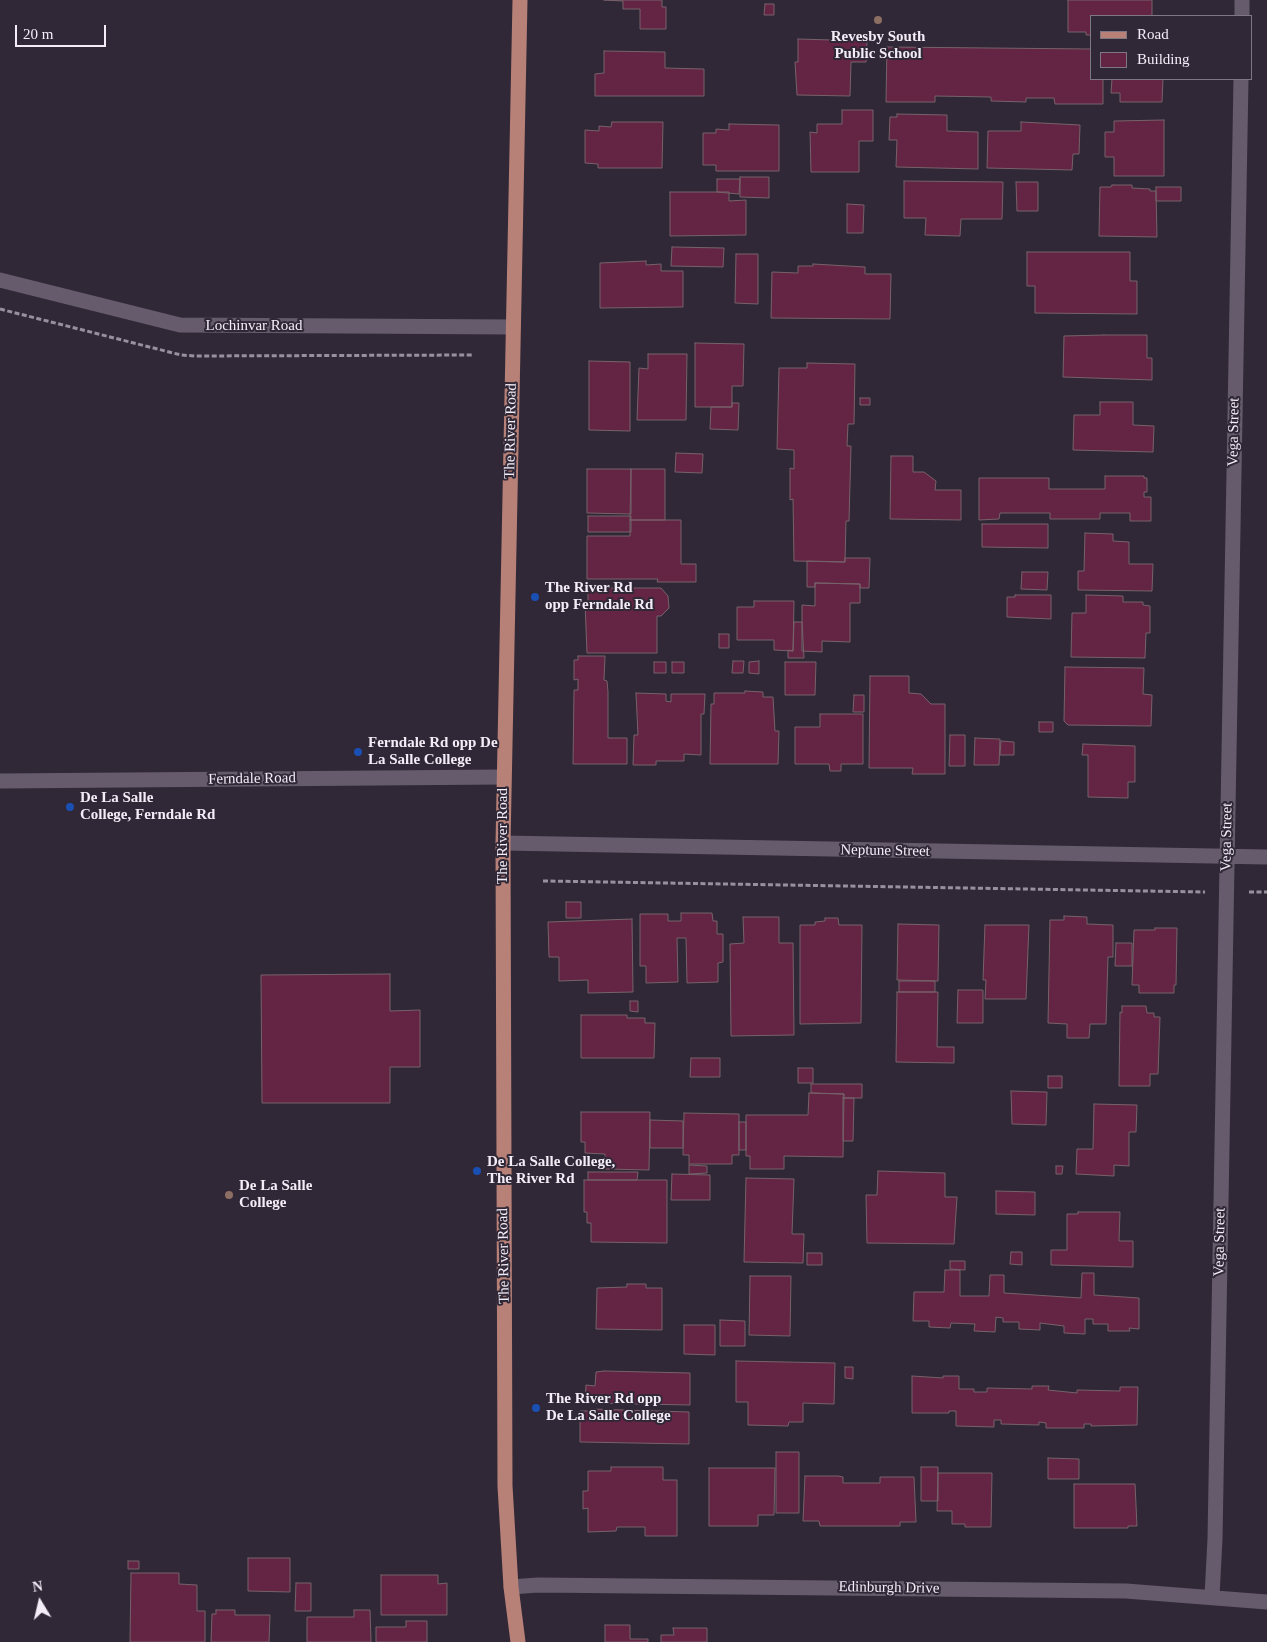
<!DOCTYPE html>
<style>
body{margin:0}
#map{position:relative;width:1267px;height:1642px;overflow:hidden;background:#302837;font-family:"Times New Roman",serif}
canvas{display:block}
.legend{position:absolute;left:1090px;top:15px;width:162px;height:65px;box-sizing:border-box;background:#302837;border:1px solid #7e7784;margin:0;padding:6px 9px;list-style:none;font-size:15px;color:#f3edf7}
.legend li{display:flex;align-items:center;gap:10px;height:25px}
.legend b{width:25px;border:1px solid #7e7784}
.north{position:absolute;left:15px;top:1577px;width:50px;height:50px;-webkit-text-stroke:4px #302837;paint-order:stroke;rotate:351deg;font-size:14px;font-weight:700;line-height:20px;text-align:center;color:#f3edf7}
.north::after{content:'';display:block;margin:auto;width:18px;height:22px;background:#f3edf7;clip-path:polygon(50% 0,100% 100%,50% 72%,0 100%)}
.scale{position:absolute;left:15px;top:25px;width:91px;height:22px;box-sizing:border-box;border:2px solid #f3edf7;border-top:0;padding-left:6px;font-size:15px;line-height:18px;white-space:nowrap;color:#f3edf7;-webkit-text-stroke:4px #302837;paint-order:stroke}
</style>
<div id="map">
<canvas width="1267" height="1642"></canvas>
<ul class="legend">
<li><b style="height:6px;background:#b78177"></b>Road</li>
<li><b style="height:14px;background:#642544"></b>Building</li>
</ul>
<div class="north">N</div>
<div class="scale">20 m</div>
</div>
<script>
const c = document.querySelector('canvas').getContext('2d');
c.lineJoin = 'round';
function fill(path, color) {
  c.fillStyle = color;
  c.fill(path, 'evenodd');
}
function poly(rows) {
  const path = new Path2D();
  for (const r of rows) {
    path.moveTo(r[0], r[1]);
    for (let i = 2; i < r.length; i += 2) path.lineTo(r[i], r[i + 1]);
  }
  return path;
}
function trace(path, color, width, dash) {
  c.strokeStyle = color;
  c.lineWidth = width;
  c.lineCap = dash ? 'butt' : 'round';
  c.setLineDash(dash || []);
  c.stroke(path);
}
function drawText(font, color, halo, rows, align = 'center') {
  c.font = font + ' "Times New Roman",serif';
  c.lineWidth = 4;
  c.setLineDash([]);
  c.textBaseline = 'middle';
  c.strokeStyle = halo;
  c.fillStyle = color;
  for (const [text, x, y, turn = 0] of rows) {
    c.save();
    c.translate(x, y);
    c.rotate((+turn || 0) * Math.PI / 180);
    c.textAlign = isNaN(turn) ? turn : align;
    if (halo) c.strokeText(text, 0, 0);
    c.fillText(text, 0, 0);
    c.restore();
  }
}
const building = poly([
 [604,0,662,0,662,7,666,7,666,29,640,29,640,9,623,9,623,1,604,0],
 [1068,0,1152,0,1152,16,1091,16,1091,35,1086,35,1086,32,1068,32,1068,0],
 [765,4,774,4,774,15,764,15,765,4],
 [798,39,867,41,866,62,851,62,850,96,797,95,795,62,798,62,798,39],
 [887,47,1091,49,1091,79,1103,79,1103,104,1055,104,1054,98,1026,98,1026,102,991,101,991,97,935,96,935,102,886,102,887,47],
 [604,51,665,52,665,68,704,69,704,96,595,96,595,74,604,73,604,51],
 [1112,79,1163,79,1162,102,1120,102,1120,93,1111,93,1112,79],
 [842,110,873,110,873,141,859,141,859,172,811,172,810,132,817,133,817,124,842,124,842,110],
 [897,114,947,115,947,131,978,132,978,169,896,167,897,140,889,140,890,117,897,117,897,114],
 [1164,120,1164,176,1114,176,1114,157,1105,157,1105,132,1114,132,1114,121,1164,120],
 [612,122,663,122,662,168,598,168,598,164,585,163,585,130,599,131,599,126,611,127,612,122],
 [1021,122,1080,125,1079,154,1073,154,1072,170,987,168,988,131,1021,131,1021,122],
 [729,124,779,125,779,171,716,171,716,165,703,165,703,133,716,133,716,129,729,130,729,124],
 [740,177,769,177,769,198,740,197,740,177],
 [717,179,740,179,739,194,717,192,717,179],
 [904,181,1003,182,1002,219,961,219,960,236,925,235,926,218,904,218,904,181],
 [1016,182,1038,182,1038,211,1017,211,1016,182],
 [1112,185,1132,185,1132,188,1150,189,1150,191,1156,191,1157,237,1099,236,1100,187,1111,187,1112,185],
 [1156,187,1181,187,1181,201,1156,201,1156,187],
 [670,192,729,192,729,201,746,200,746,235,670,236,670,192],
 [847,204,864,205,863,233,847,233,847,204],
 [672,247,724,248,723,267,671,266,672,247],
 [1027,252,1130,252,1130,281,1137,281,1137,314,1035,313,1035,286,1027,286,1027,252],
 [736,254,758,254,758,304,735,303,736,254],
 [646,261,646,265,661,264,661,271,683,271,683,307,600,308,600,263,646,261],
 [813,264,865,267,865,274,891,274,890,319,771,318,772,272,798,273,798,266,813,266,813,264],
 [1104,335,1147,335,1147,358,1152,358,1152,380,1063,377,1064,336,1104,335],
 [695,343,744,344,743,386,732,386,732,407,695,407,695,343],
 [648,354,687,354,686,420,637,420,639,368,648,369,648,354],
 [589,361,630,362,630,431,589,430,589,361],
 [807,363,855,364,854,424,848,424,847,446,851,446,849,521,846,521,845,562,794,561,793,499,790,500,790,468,794,469,794,450,777,449,779,368,807,368,807,363],
 [860,398,870,398,870,405,860,405,860,398],
 [1100,402,1133,402,1133,425,1154,426,1153,452,1073,450,1074,415,1100,415,1100,402],
 [732,403,739,403,738,430,710,429,711,407,732,407,732,403],
 [676,453,703,454,702,473,675,472,676,453],
 [891,456,913,456,913,472,924,472,936,481,935,490,961,490,961,520,890,519,891,456],
 [587,469,631,469,631,514,587,513,587,469],
 [631,469,665,469,665,520,630,520,631,469],
 [1105,476,1144,476,1144,478,1147,478,1147,492,1144,492,1144,497,1151,497,1151,521,1130,521,1130,513,1100,513,1100,519,1050,519,1050,513,1000,513,999,519,979,520,979,478,1049,478,1049,489,1105,489,1105,476],
 [588,516,631,516,631,532,588,532,588,516],
 [630,520,681,520,681,564,696,564,696,582,657,582,658,579,587,579,587,536,630,536,630,520],
 [982,524,1048,524,1048,548,982,547,982,524],
 [1085,533,1113,534,1113,541,1129,542,1129,564,1153,564,1152,591,1078,590,1078,571,1084,571,1085,533],
 [845,558,870,558,869,588,860,588,860,584,815,583,815,587,807,587,807,561,845,562,845,558],
 [1022,572,1048,572,1047,590,1021,589,1022,572],
 [815,583,860,584,860,603,850,603,850,642,822,641,822,652,802,651,802,605,815,606,815,583],
 [588,588,661,588,668,596,669,608,661,616,657,616,657,653,587,653,585,603,588,603,588,588],
 [1015,595,1051,595,1051,619,1007,617,1007,597,1015,597,1015,595],
 [1086,595,1123,596,1123,602,1143,602,1143,605,1150,606,1150,633,1146,633,1145,658,1071,657,1072,613,1086,613,1086,595],
 [754,601,794,601,793,651,774,650,774,640,737,640,737,607,754,607,754,601],
 [794,622,802,622,804,658,788,658,788,650,793,651,794,622],
 [719,634,729,634,729,648,719,648,719,634],
 [578,656,605,656,604,680,607,681,608,692,608,738,627,738,627,764,573,764,574,690,578,690,578,679,574,680,574,660,578,660,578,656],
 [733,661,744,661,743,673,732,673,733,661],
 [759,661,759,674,749,673,749,662,759,661],
 [654,662,666,662,666,673,654,673,654,662],
 [672,662,684,662,684,673,672,673,672,662],
 [785,662,816,662,815,695,785,695,785,662],
 [1065,667,1144,668,1143,694,1152,695,1151,726,1068,725,1064,721,1065,667],
 [870,676,909,676,909,693,921,694,931,704,945,704,945,774,912,774,913,768,869,768,870,676],
 [745,691,763,692,763,697,773,697,775,731,779,731,778,764,710,764,711,704,714,704,714,693,745,693,745,691],
 [636,693,666,694,666,701,671,702,671,694,705,694,704,714,701,714,701,755,684,754,684,761,656,761,656,765,633,765,634,735,638,735,636,693],
 [854,695,864,695,864,712,853,712,854,695],
 [820,714,863,714,863,764,841,764,841,771,830,771,829,764,795,764,795,727,820,727,820,714],
 [1039,722,1053,722,1053,732,1039,732,1039,722],
 [950,735,965,735,965,766,949,766,950,735],
 [975,738,1000,739,999,765,974,765,975,738],
 [1001,741,1014,742,1014,755,1000,755,1001,741],
 [1083,744,1135,746,1135,782,1128,782,1128,798,1088,797,1088,755,1082,755,1083,744],
 [566,902,581,902,581,918,566,918,566,902],
 [681,913,712,913,713,921,717,921,717,934,723,934,723,962,718,963,718,982,687,983,686,938,677,938,678,982,646,983,646,966,640,966,640,914,668,914,668,921,681,921,681,913],
 [1064,916,1087,917,1087,924,1113,925,1113,957,1108,957,1106,1024,1090,1024,1089,1038,1067,1038,1067,1024,1048,1023,1050,920,1064,920,1064,916],
 [743,917,779,917,779,943,793,943,794,1035,731,1036,730,944,744,943,743,917],
 [825,918,838,918,839,925,862,925,861,1023,800,1024,800,925,815,925,815,922,825,921,825,918],
 [632,919,633,992,588,993,588,980,559,981,559,957,549,957,548,922,632,919],
 [898,924,939,925,938,981,897,980,898,924],
 [985,925,1029,925,1026,999,985,999,986,980,983,980,985,925],
 [1155,928,1177,928,1176,985,1174,985,1174,993,1139,993,1139,985,1132,985,1134,930,1155,930,1155,928],
 [1116,943,1132,943,1132,966,1115,966,1116,943],
 [390,974,390,1011,420,1010,420,1067,390,1067,390,1103,262,1103,261,975,390,974],
 [899,981,935,981,935,992,899,992,899,981],
 [958,990,983,990,983,1023,957,1023,958,990],
 [897,992,938,992,937,1047,954,1047,954,1063,896,1062,897,992],
 [630,1001,638,1001,638,1012,630,1011,630,1001],
 [1122,1006,1146,1006,1147,1013,1154,1013,1154,1017,1160,1017,1158,1074,1150,1074,1150,1086,1119,1086,1120,1012,1122,1013,1122,1006],
 [581,1015,627,1015,627,1018,645,1018,645,1023,655,1023,654,1058,581,1058,581,1015],
 [691,1058,720,1058,720,1077,690,1077,691,1058],
 [798,1068,813,1068,813,1083,798,1083,798,1068],
 [1048,1076,1062,1076,1062,1088,1048,1088,1048,1076],
 [811,1084,862,1084,862,1098,843,1098,844,1094,811,1093,811,1084],
 [1011,1091,1047,1092,1046,1125,1012,1124,1011,1091],
 [809,1093,844,1094,843,1157,784,1156,784,1169,750,1169,750,1156,746,1156,746,1115,808,1115,809,1093],
 [843,1098,854,1098,853,1141,843,1141,843,1098],
 [1094,1104,1137,1105,1136,1132,1129,1132,1129,1166,1114,1165,1114,1176,1076,1174,1077,1149,1093,1149,1094,1104],
 [581,1112,650,1112,649,1170,605,1169,605,1154,585,1153,585,1142,581,1142,581,1112],
 [684,1113,739,1114,739,1155,732,1155,732,1164,689,1164,689,1155,683,1155,684,1113],
 [650,1120,683,1121,683,1148,650,1148,650,1120],
 [739,1122,746,1122,746,1150,739,1150,739,1122],
 [689,1165,707,1166,707,1173,689,1174,689,1165],
 [1056,1166,1063,1166,1062,1174,1056,1174,1056,1166],
 [878,1171,945,1173,945,1197,957,1197,954,1244,867,1243,866,1195,877,1195,878,1171],
 [588,1172,638,1172,637,1180,588,1180,588,1172],
 [672,1174,710,1175,710,1200,671,1200,672,1174],
 [746,1178,794,1179,792,1234,804,1234,803,1263,744,1262,746,1178],
 [584,1180,667,1180,667,1243,591,1242,591,1223,587,1223,587,1212,584,1212,584,1180],
 [996,1191,1035,1192,1035,1215,996,1214,996,1191],
 [1078,1212,1120,1212,1119,1241,1133,1241,1133,1267,1051,1265,1051,1250,1067,1250,1067,1214,1078,1214,1078,1212],
 [1011,1252,1022,1252,1022,1265,1010,1264,1011,1252],
 [807,1253,822,1253,822,1265,807,1265,807,1253],
 [950,1261,965,1261,965,1270,950,1269,950,1261],
 [945,1270,960,1270,960,1296,989,1296,990,1275,1004,1275,1004,1293,1081,1298,1082,1273,1094,1273,1094,1295,1139,1298,1139,1329,1129,1328,1130,1331,1108,1331,1108,1324,1093,1324,1093,1319,1085,1319,1085,1334,1064,1333,1064,1326,1040,1323,1040,1330,1019,1329,1019,1322,1003,1322,1003,1318,996,1317,995,1332,974,1331,975,1324,951,1323,950,1328,929,1327,929,1321,913,1321,914,1292,944,1292,945,1270],
 [750,1276,791,1276,790,1336,749,1335,750,1276],
 [627,1284,646,1284,646,1288,662,1288,662,1330,596,1329,597,1288,627,1287,627,1284],
 [720,1320,745,1321,745,1346,720,1346,720,1320],
 [684,1325,715,1325,715,1355,684,1354,684,1325],
 [736,1361,835,1363,834,1404,803,1403,803,1422,789,1422,788,1426,748,1425,748,1402,736,1402,736,1361],
 [845,1367,853,1367,853,1379,845,1378,845,1367],
 [604,1371,690,1373,690,1405,585,1403,586,1385,595,1386,596,1372,604,1371],
 [912,1376,943,1378,943,1376,959,1376,959,1389,974,1389,974,1392,987,1392,987,1388,1032,1389,1032,1386,1049,1386,1048,1390,1077,1393,1077,1390,1120,1391,1120,1387,1138,1387,1137,1425,1091,1426,1091,1424,1084,1424,1084,1428,1046,1428,1046,1423,1039,1422,1039,1425,1001,1424,1001,1420,994,1420,994,1427,956,1426,956,1411,949,1411,949,1413,912,1413,912,1376],
 [591,1409,689,1412,689,1444,580,1442,580,1411,591,1411,591,1409],
 [776,1452,799,1452,799,1513,776,1513,776,1452],
 [1048,1458,1079,1459,1079,1479,1048,1479,1048,1458],
 [611,1467,663,1467,663,1480,677,1480,677,1536,645,1536,645,1527,617,1527,616,1531,588,1532,588,1508,583,1509,583,1491,588,1491,588,1471,611,1471,611,1467],
 [921,1467,938,1467,938,1501,921,1501,921,1467],
 [709,1468,775,1468,774,1515,758,1515,758,1526,709,1526,709,1468],
 [938,1473,992,1473,991,1527,965,1527,965,1524,952,1524,952,1511,937,1511,938,1473],
 [805,1476,838,1476,843,1477,843,1483,880,1483,880,1477,914,1477,916,1522,900,1522,900,1526,820,1526,819,1521,803,1521,805,1476],
 [1074,1484,1135,1484,1137,1526,1128,1526,1128,1528,1074,1528,1074,1484],
 [248,1558,290,1558,290,1592,248,1591,248,1558],
 [128,1561,139,1561,139,1569,128,1569,128,1561],
 [131,1573,179,1573,179,1584,197,1585,197,1611,205,1611,205,1642,130,1642,131,1573],
 [381,1575,438,1575,438,1584,447,1583,447,1615,381,1615,381,1575],
 [296,1583,311,1583,311,1611,295,1611,296,1583],
 [216,1610,235,1610,235,1615,270,1615,269,1642,211,1642,212,1614,216,1614,216,1610],
 [354,1610,370,1610,371,1642,307,1642,307,1617,354,1617,354,1610],
 [406,1621,427,1621,427,1642,376,1642,376,1627,406,1627,406,1621],
 [605,1625,630,1625,630,1639,648,1639,648,1642,605,1642,605,1625],
 [673,1628,707,1628,707,1642,661,1642,661,1635,674,1635,673,1628]
]);
const path = poly([
 [0,309,181,355,196,356,473,355],
 [543,881,1205,892],
 [1249,892,1267,892]
]);
const minor = poly([
 [1242,16,1242,0],
 [0,280,180,325,513,327],
 [0,781,503,777],
 [503,843,1267,857],
 [511,1587,538,1585,1126,1591,1267,1602],
 [1212,1596,1215,1539,1241,79]
]);
const major = poly([
 [518,1642,511,1587,505,1486,503,843,520,0]
]);
const markers = [
 [878,20,5,"#8d6e63"],
 [535,597,5,"#1a4fb4"],
 [358,752,5,"#1a4fb4"],
 [70,807,5,"#1a4fb4"],
 [477,1171,5,"#1a4fb4"],
 [229,1195,5,"#8d6e63"],
 [536,1408,5,"#1a4fb4"]
];
const poiNames = [
 ["Revesby South",878,37,"center"],
 ["Public School",878,54,"center"],
 ["The River Rd",545,588],
 ["opp Ferndale Rd",545,605],
 ["Ferndale Rd opp De",368,743],
 ["La Salle College",368,760],
 ["De La Salle",80,798],
 ["College, Ferndale Rd",80,815],
 ["De La Salle College,",487,1162],
 ["The River Rd",487,1179],
 ["De La Salle",239,1186],
 ["College",239,1203],
 ["The River Rd opp",546,1399],
 ["De La Salle College",546,1416]
];
const streetNames = [
 ["Lochinvar Road",254,326],
 ["The River Road",511,431,-89],
 ["Vega Street",1234,432,-89],
 ["Ferndale Road",252,779,-1],
 ["The River Road",503,836,-90],
 ["Vega Street",1227,837,-89],
 ["Neptune Street",885,851,1],
 ["Vega Street",1220,1242,-89],
 ["The River Road",504,1256,-91],
 ["Edinburgh Drive",889,1588,1]
];
fill(building, '#642544');
trace(building, '#76626a', 1);
trace(path, '#98919d', 3, [5, 2.5]);
trace(minor, '#655b6c', 15);
trace(major, '#b78177', 15);
for (const [x, y, r, color] of markers) {
  const dot = new Path2D();
  dot.arc(x, y, r, 0, 2 * Math.PI);
  c.fillStyle = color;
  c.fill(dot);
  trace(dot, '#302837', 2);
}
drawText('bold 15px', '#f3edf7', '#302837', poiNames, 'left');
drawText('15px', '#f3edf7', '#302837', streetNames);
</script>
